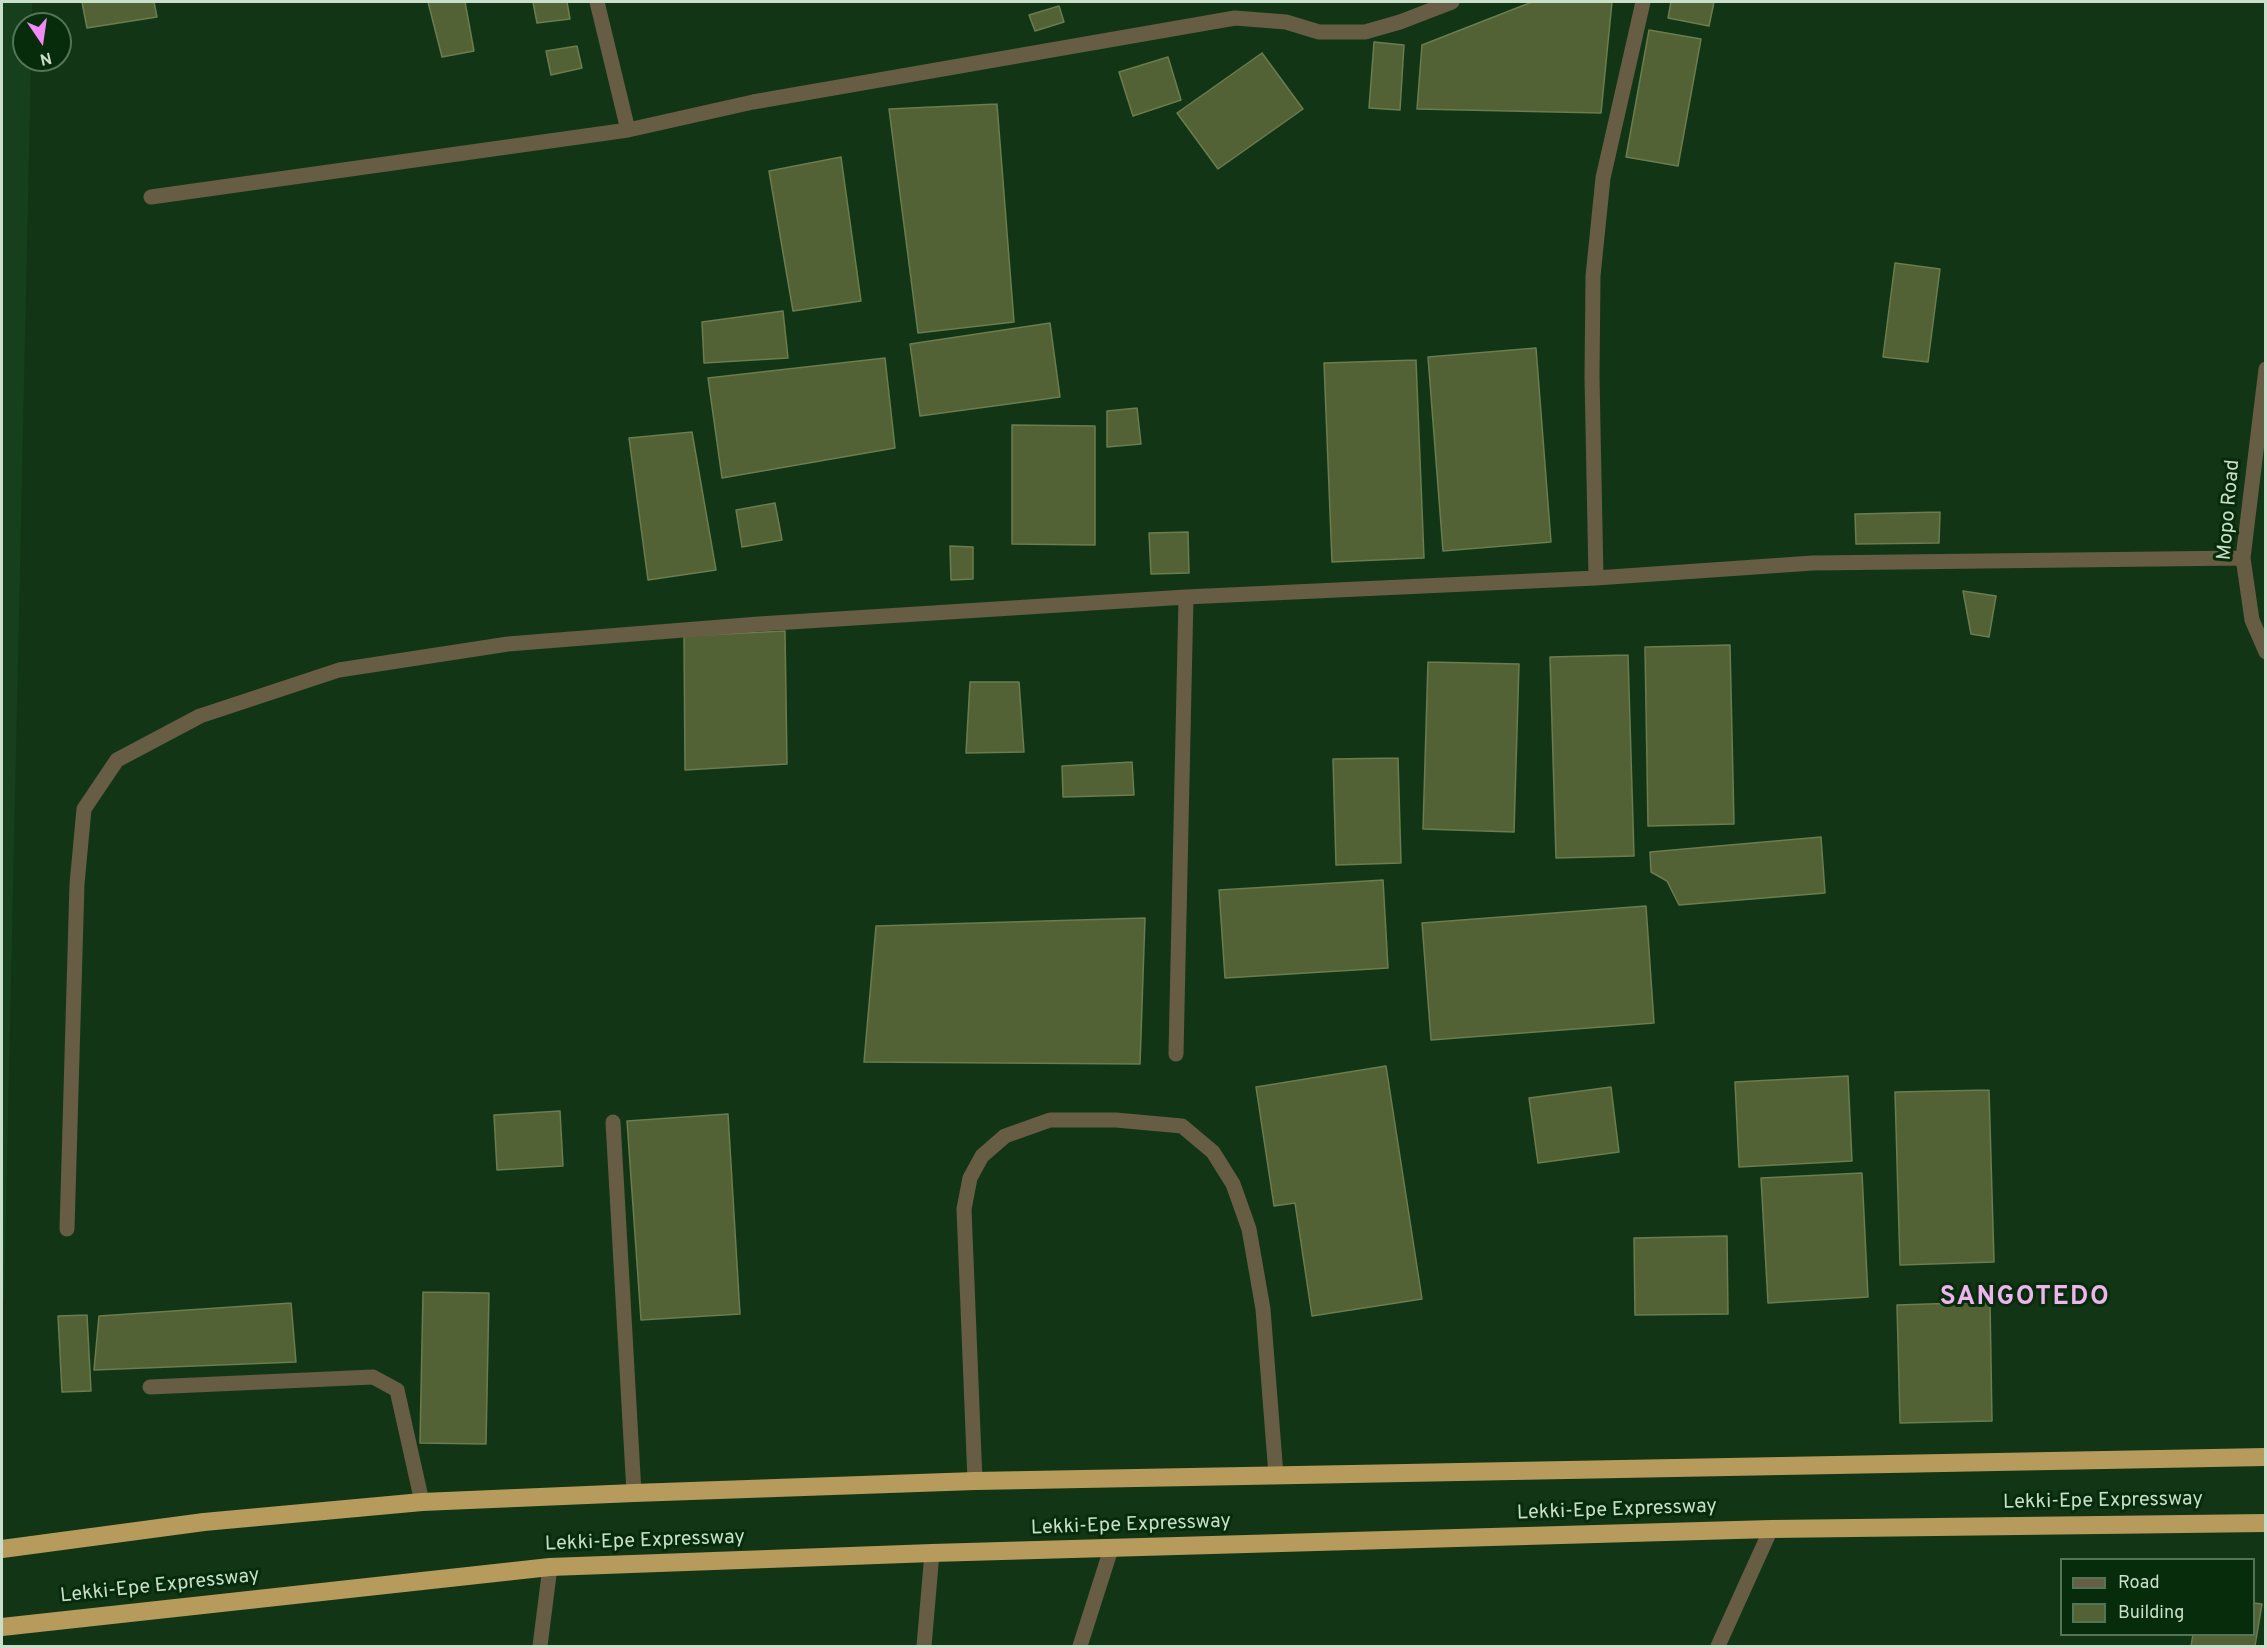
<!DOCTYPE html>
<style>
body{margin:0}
#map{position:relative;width:2267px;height:1648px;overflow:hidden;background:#123615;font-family:Overpass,sans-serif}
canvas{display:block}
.frame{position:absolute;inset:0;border:3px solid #cadfca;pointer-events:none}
.legend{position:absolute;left:2060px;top:1558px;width:195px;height:78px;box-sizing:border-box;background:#062c0b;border:2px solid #547457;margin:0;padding:8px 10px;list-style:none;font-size:18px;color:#cadfca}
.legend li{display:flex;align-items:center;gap:12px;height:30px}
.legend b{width:30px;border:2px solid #547457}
.north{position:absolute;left:12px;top:12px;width:60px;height:60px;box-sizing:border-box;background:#062c0b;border:2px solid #547457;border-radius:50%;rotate:167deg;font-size:16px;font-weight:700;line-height:24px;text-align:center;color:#cadfca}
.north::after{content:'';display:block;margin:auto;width:21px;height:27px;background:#f08bf5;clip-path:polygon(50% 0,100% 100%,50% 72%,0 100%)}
</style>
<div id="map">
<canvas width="2267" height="1648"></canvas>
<div class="frame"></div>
<ul class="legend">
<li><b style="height:8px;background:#675c44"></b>Road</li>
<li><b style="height:16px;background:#526235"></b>Building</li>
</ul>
<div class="north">N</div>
</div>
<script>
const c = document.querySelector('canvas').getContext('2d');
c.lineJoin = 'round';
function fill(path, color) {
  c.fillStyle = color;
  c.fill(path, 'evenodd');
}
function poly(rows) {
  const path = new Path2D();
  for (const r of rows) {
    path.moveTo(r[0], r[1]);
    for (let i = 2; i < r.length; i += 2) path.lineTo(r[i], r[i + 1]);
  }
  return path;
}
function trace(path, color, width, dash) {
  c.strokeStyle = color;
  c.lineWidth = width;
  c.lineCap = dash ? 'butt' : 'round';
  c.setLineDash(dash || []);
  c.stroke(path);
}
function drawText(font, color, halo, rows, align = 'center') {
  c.font = font + ' Overpass,sans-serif';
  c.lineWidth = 6;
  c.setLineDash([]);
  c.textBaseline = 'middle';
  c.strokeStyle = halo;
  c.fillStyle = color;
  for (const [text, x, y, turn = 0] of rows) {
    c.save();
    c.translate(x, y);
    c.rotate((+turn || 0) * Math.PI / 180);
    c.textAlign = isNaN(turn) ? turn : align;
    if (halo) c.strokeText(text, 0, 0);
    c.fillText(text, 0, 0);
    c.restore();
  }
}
const built = poly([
 [2,2,32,2,32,24,24,24,24,60,31,60,4,1300,2,1300]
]);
const building = poly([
 [82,2,154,2,157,17,87,28,82,2],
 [428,2,465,2,474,51,442,57,428,2],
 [533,2,567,2,570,19,537,23,533,2],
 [1532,2,1612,2,1601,113,1417,109,1422,45,1532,2],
 [1671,2,1714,2,1709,26,1668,18,1671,2],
 [1059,6,1064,22,1035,31,1029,15,1059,6],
 [1649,30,1701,39,1678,166,1626,157,1649,30],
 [1374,42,1404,45,1400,110,1369,108,1374,42],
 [577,46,582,68,551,75,546,51,577,46],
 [1262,53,1303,109,1218,169,1177,113,1262,53],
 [1168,57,1181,100,1133,116,1119,72,1168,57],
 [997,104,1014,322,918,333,889,109,997,104],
 [841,157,861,301,793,311,769,171,841,157],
 [1895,263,1940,269,1928,362,1883,357,1895,263],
 [783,311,788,358,704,363,702,322,783,311],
 [1050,323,1060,397,920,416,910,344,1050,323],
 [1536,348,1551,542,1443,551,1428,357,1536,348],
 [885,358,895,448,722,478,708,378,885,358],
 [1416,360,1424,558,1332,562,1324,363,1416,360],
 [1137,408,1141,444,1107,447,1107,411,1137,408],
 [1012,425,1095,426,1095,545,1012,544,1012,425],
 [692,432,716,570,648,580,629,438,692,432],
 [775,503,782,540,742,547,736,510,775,503],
 [1940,512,1939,543,1856,544,1855,514,1940,512],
 [1188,532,1189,573,1151,574,1149,533,1188,532],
 [950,546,973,547,973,579,951,580,950,546],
 [1963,591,1996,596,1989,637,1971,634,1963,591],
 [785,631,787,764,685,770,684,636,785,631],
 [1730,645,1734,824,1648,826,1645,647,1730,645],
 [1628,655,1634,856,1556,858,1550,657,1628,655],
 [1428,662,1519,664,1514,832,1423,829,1428,662],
 [970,682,1019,682,1024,752,966,753,970,682],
 [1398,758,1401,863,1336,865,1333,759,1398,758],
 [1132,762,1134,795,1063,797,1062,766,1132,762],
 [1821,837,1825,893,1679,905,1667,881,1651,872,1650,852,1821,837],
 [1383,880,1388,968,1225,978,1219,890,1383,880],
 [1646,906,1654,1023,1431,1040,1422,923,1646,906],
 [1145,918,1140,1064,864,1062,876,926,1145,918],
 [1386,1066,1422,1299,1312,1316,1295,1203,1274,1206,1256,1087,1386,1066],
 [1848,1076,1852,1161,1739,1167,1735,1082,1848,1076],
 [1611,1087,1619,1152,1538,1163,1529,1098,1611,1087],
 [1989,1090,1994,1262,1900,1265,1895,1092,1989,1090],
 [560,1111,563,1166,497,1170,494,1115,560,1111],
 [728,1114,740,1314,641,1320,627,1121,728,1114],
 [1862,1173,1868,1297,1768,1303,1761,1178,1862,1173],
 [1727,1236,1728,1314,1635,1315,1634,1238,1727,1236],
 [423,1292,489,1293,486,1444,420,1443,423,1292],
 [1990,1302,1992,1421,1900,1423,1897,1305,1990,1302],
 [291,1303,296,1362,94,1370,99,1316,291,1303],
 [87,1315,91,1391,62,1392,58,1316,87,1315],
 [2254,1603,2262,1604,2255,1646,2191,1646,2193,1634,2254,1634,2254,1603]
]);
const minor = poly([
 [597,2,628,130],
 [151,197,628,130,753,102,1235,18,1286,22,1319,32,1365,32,1400,22,1452,2],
 [2266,369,2243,558,2252,620,2266,652],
 [1596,578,1592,377,1593,276,1603,178,1643,2],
 [1176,1054,1186,597],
 [613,1122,634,1493],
 [67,1229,77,884,84,809,117,760,200,716,339,670,508,644,759,624,1186,597,1596,578,1813,563,2243,558],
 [150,1387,373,1377,397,1390,422,1502],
 [975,1481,964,1209,970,1178,982,1156,1005,1136,1050,1120,1116,1120,1182,1126,1213,1152,1233,1184,1249,1229,1263,1309,1276,1475],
 [540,1646,550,1567],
 [924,1646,932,1553],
 [1080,1646,1111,1549],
 [1718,1646,1771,1529]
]);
const highway = poly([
 [2,1549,204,1522,422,1502,634,1493,975,1481,2266,1457],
 [2,1627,550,1567,932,1553,1771,1529,2266,1523]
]);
const streetNames = [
 ["Mopo Road",2230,510,-85],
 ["Lekki-Epe Expressway",2103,1502,-1],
 ["Lekki-Epe Expressway",1617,1511,-2],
 ["Lekki-Epe Expressway",1131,1526,-2],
 ["Lekki-Epe Expressway",645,1542,-2],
 ["Lekki-Epe Expressway",160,1587,-6]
];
const districtNames = [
 ["SANGOTEDO",2025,1299]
];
fill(built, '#15401b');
fill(building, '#526235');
trace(building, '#6b7c4e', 1.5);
trace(minor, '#675c44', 15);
trace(highway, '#b79b5d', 18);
drawText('20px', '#cadfca', '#062c0b', streetNames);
c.letterSpacing = '1.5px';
drawText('bold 26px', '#edb4ee', '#062c0b', districtNames);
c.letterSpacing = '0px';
</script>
